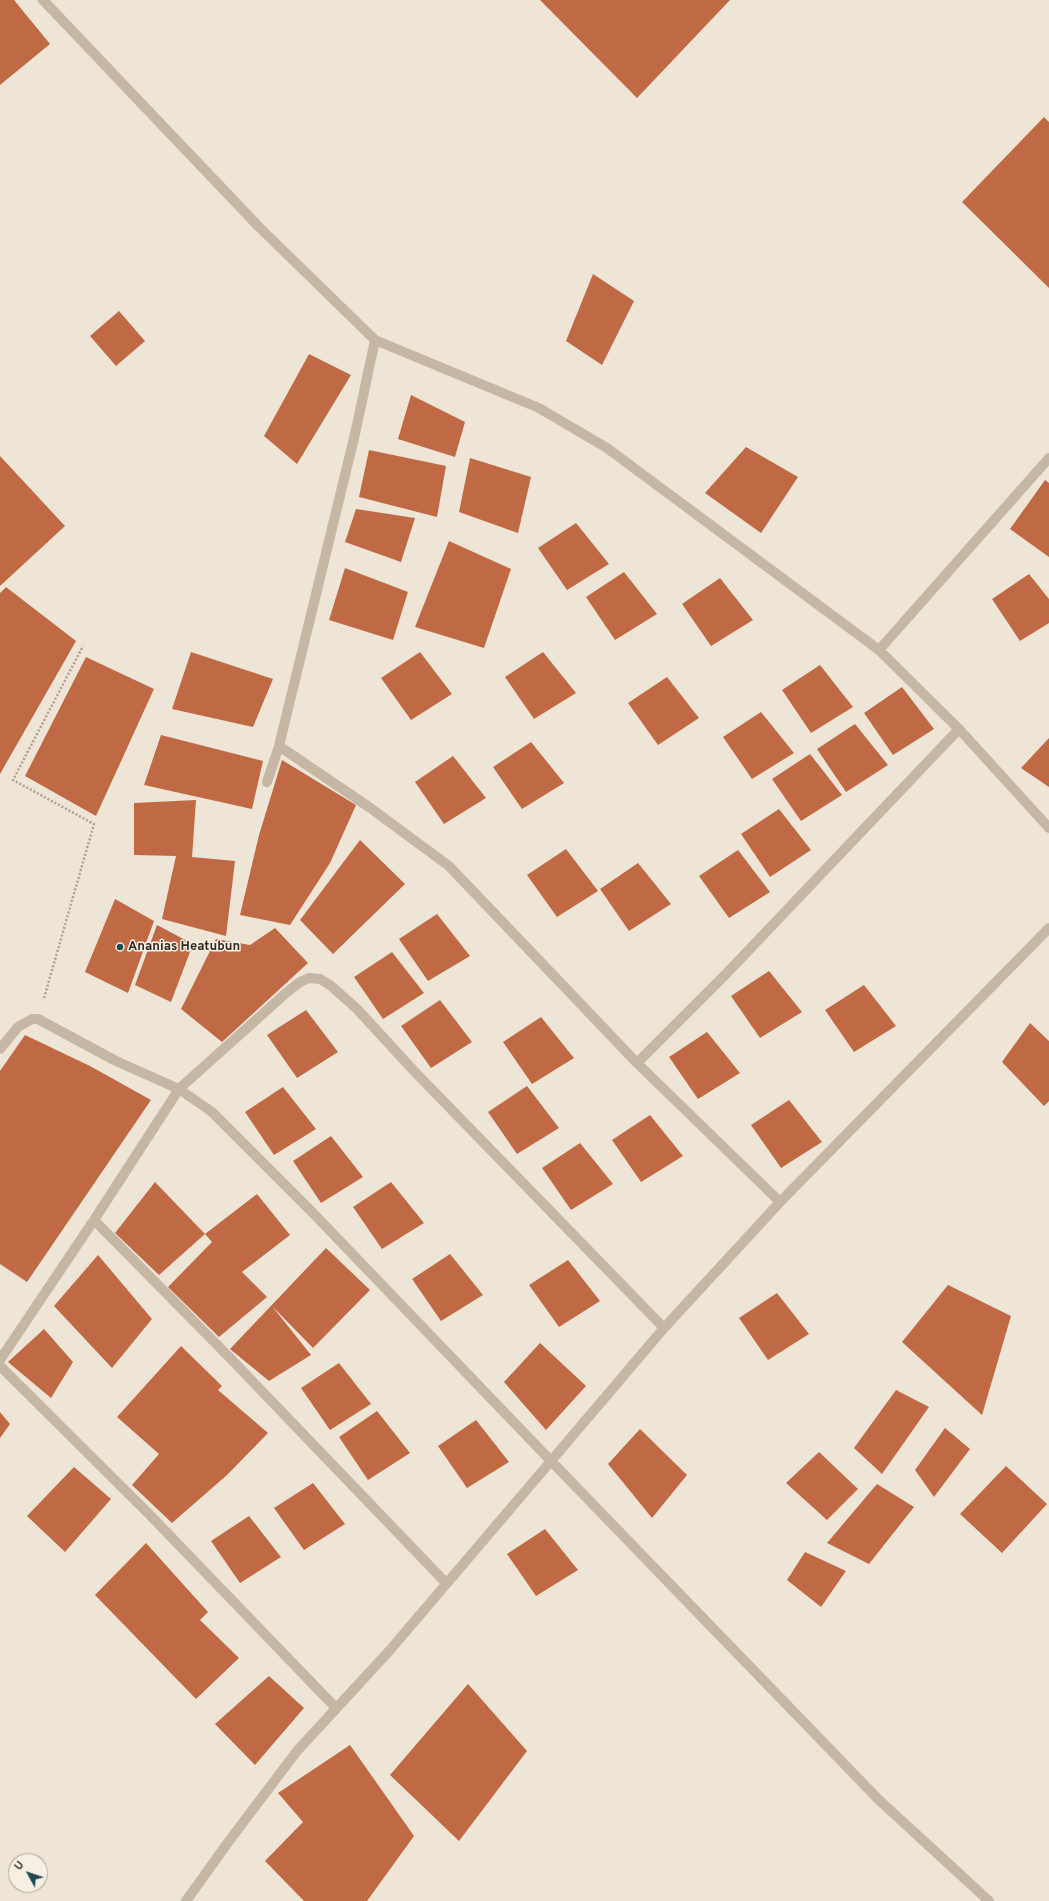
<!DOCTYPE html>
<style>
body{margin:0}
#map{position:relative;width:1049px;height:1901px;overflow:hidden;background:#efe5d7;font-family:Overpass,sans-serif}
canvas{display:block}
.north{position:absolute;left:8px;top:1853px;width:40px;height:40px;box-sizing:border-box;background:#f7efe3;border:1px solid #a8a097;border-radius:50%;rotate:310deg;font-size:11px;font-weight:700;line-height:16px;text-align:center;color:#322a25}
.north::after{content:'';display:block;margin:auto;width:14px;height:18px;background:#1e4a50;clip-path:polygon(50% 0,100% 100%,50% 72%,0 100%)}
</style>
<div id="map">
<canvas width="1049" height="1901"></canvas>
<div class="north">U</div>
</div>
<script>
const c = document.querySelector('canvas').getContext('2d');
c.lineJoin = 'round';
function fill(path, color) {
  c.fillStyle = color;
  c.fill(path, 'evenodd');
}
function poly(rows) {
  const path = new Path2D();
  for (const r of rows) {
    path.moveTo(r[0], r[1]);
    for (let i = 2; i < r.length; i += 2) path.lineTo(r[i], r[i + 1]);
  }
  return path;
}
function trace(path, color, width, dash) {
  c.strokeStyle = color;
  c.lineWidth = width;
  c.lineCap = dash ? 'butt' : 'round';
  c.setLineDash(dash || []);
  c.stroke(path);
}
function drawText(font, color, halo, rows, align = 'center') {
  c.font = font + ' Overpass,sans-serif';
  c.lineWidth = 3;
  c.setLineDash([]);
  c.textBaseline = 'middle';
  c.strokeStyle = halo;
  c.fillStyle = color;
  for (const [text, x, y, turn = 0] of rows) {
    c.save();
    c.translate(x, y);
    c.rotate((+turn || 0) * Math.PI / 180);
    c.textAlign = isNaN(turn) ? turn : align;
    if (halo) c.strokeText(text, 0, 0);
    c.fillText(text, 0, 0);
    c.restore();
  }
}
const building = poly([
 [0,0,14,0,50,44,0,85],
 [540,0,730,0,637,98],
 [1044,117,1049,122,1049,288,962,202],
 [593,274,634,301,602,365,566,341],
 [119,311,145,341,116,366,90,336],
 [309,354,351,375,297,464,264,436],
 [411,395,465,422,455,457,398,439],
 [746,447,798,477,761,533,705,493],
 [369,450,446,466,437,517,359,497],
 [0,456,65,526,0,586],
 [470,458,531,477,518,533,459,512],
 [1045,480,1049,483,1049,557,1010,529],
 [356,509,415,518,401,562,345,542],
 [576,523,609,564,567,590,538,548],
 [449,541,511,569,484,648,415,627],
 [345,568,408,592,393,640,329,620],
 [624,572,657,614,615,640,586,597],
 [1029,574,1049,599,1049,623,1020,641,992,599],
 [720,578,753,620,711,646,682,604],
 [6,587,76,641,0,774,0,593],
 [191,652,273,679,253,727,172,709],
 [420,652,452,694,411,720,381,678],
 [543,652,576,693,534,719,505,677],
 [86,657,154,689,96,816,25,776],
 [820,665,853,707,811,733,782,690],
 [667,677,699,718,658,745,628,703],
 [902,687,934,729,893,755,864,713],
 [761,712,794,753,752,779,723,737],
 [855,724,888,765,846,792,817,749],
 [161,735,263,761,252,809,144,785],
 [1049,738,1049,787,1021,768],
 [531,742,564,783,522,809,493,767],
 [810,754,842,795,801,821,772,779],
 [453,756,486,798,444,824,415,782],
 [282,760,356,805,330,863,290,925,240,915,259,835],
 [196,800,192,857,235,861,226,936,162,919,176,856,134,855,134,803],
 [779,809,811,850,770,877,741,834],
 [360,840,405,884,333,954,300,920],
 [566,849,598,891,557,917,527,875],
 [738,850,770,892,729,918,699,876],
 [638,863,671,904,629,931,600,889],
 [115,899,154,921,128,993,85,972],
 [437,914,470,956,428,981,399,939],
 [157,925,193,944,171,1002,135,985],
 [275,928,308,963,222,1042,181,1009,216,939,250,945],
 [392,952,424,993,383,1019,354,977],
 [769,971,802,1012,760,1038,731,996],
 [864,985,896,1026,854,1052,825,1010],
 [440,1000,472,1042,431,1068,401,1026],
 [306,1010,338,1052,297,1078,267,1035],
 [541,1017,574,1058,532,1084,503,1042],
 [1030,1023,1049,1041,1049,1101,1044,1106,1002,1062],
 [707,1032,740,1073,698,1099,669,1057],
 [25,1035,90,1066,151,1100,27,1282,0,1264,0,1071],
 [527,1086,559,1128,517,1154,488,1112],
 [283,1087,316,1129,274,1155,245,1112],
 [789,1100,822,1142,781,1168,751,1125],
 [650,1115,683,1156,641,1182,612,1140],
 [331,1136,363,1177,321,1203,293,1161],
 [580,1143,613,1184,571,1210,542,1168],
 [155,1182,205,1234,159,1275,115,1233],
 [391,1182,424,1223,382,1249,353,1207],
 [257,1194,290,1235,242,1272,267,1297,219,1337,168,1287,212,1242,205,1234],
 [326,1248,370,1290,313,1348,272,1306,311,1355,269,1381,230,1349],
 [450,1254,483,1295,441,1321,412,1279],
 [98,1255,152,1319,112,1368,54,1306],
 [568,1260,600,1301,559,1327,529,1285],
 [948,1285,1011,1316,982,1415,902,1342],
 [777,1293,809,1334,768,1360,739,1318],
 [44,1329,73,1362,51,1398,8,1362],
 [540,1343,586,1386,546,1430,504,1382],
 [181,1346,222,1386,218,1390,268,1433,227,1475,172,1523,132,1485,159,1454,117,1417],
 [339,1363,371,1404,330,1430,301,1388],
 [896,1390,929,1407,882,1474,854,1448],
 [377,1411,410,1453,368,1480,339,1437],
 [0,1412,10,1424,0,1438],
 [476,1420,509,1462,467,1488,438,1446],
 [945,1428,970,1449,934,1497,915,1470],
 [640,1429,687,1475,652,1518,608,1464],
 [819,1452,858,1489,827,1520,786,1483],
 [1006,1466,1047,1504,1002,1553,960,1514],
 [74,1467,111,1499,65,1552,27,1516],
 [313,1483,345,1524,304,1550,274,1508],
 [877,1484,914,1507,869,1564,827,1543],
 [249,1516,281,1557,240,1583,211,1541],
 [545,1529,578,1570,536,1596,507,1554],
 [146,1543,208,1612,200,1620,239,1658,196,1699,95,1595],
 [805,1552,846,1571,821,1607,787,1580],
 [269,1676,304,1708,255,1765,215,1724],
 [468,1684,527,1751,459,1841,390,1775],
 [350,1745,414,1836,367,1901,304,1901,265,1861,303,1822,278,1793]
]);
const path = poly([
 [44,998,94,824,13,780,83,646]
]);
const service = poly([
 [879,650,1049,458]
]);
const minor = poly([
 [43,0,259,227,375,340,539,408,607,448,879,650,959,729,1049,828],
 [279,746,369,807,449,866,637,1063,780,1202],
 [267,782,279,746,355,434,375,340],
 [0,1049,18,1027,32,1019,38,1019,116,1061,179,1089,212,1112,313,1213,551,1461,390,1650,297,1751,229,1841,186,1901],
 [637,1063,726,974,959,729],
 [94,1220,232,1360,446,1583],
 [0,1360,94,1220,179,1089,286,993,300,982,309,978,320,979,330,985,357,1009,415,1072,664,1328],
 [0,1366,148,1513,336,1708],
 [989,1901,879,1800,551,1461,664,1328,780,1202,1049,928]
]);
const markers = [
 [120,947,4,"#1e4a50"]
];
const poiNames = [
 ["Ananias Heatubun",128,947]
];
fill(building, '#bf6a45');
trace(path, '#b1a08f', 2.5, [2, 2]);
trace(service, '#c6b6a4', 10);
trace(minor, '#c6b6a4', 10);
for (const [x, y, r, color] of markers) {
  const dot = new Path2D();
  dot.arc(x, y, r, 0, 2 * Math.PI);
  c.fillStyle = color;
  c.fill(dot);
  trace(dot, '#f7efe3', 1.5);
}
drawText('bold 13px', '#322a25', '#f7efe3', poiNames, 'left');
</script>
